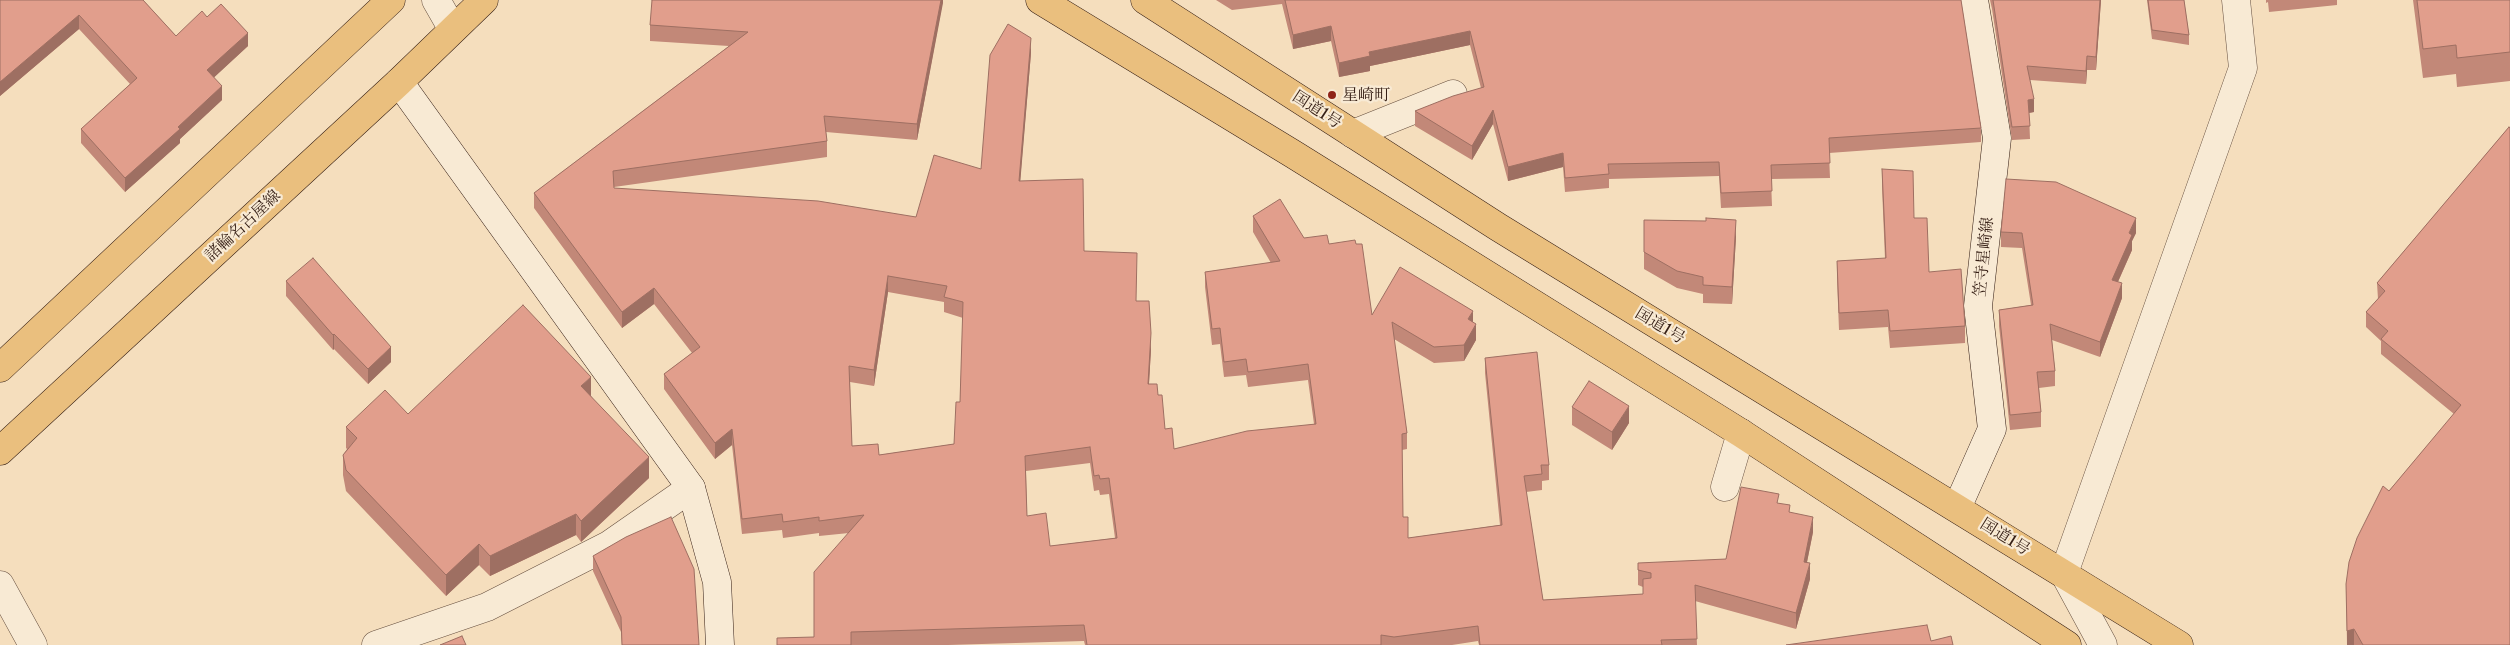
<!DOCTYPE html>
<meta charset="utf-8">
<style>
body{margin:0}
canvas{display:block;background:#f5debd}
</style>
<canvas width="2510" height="645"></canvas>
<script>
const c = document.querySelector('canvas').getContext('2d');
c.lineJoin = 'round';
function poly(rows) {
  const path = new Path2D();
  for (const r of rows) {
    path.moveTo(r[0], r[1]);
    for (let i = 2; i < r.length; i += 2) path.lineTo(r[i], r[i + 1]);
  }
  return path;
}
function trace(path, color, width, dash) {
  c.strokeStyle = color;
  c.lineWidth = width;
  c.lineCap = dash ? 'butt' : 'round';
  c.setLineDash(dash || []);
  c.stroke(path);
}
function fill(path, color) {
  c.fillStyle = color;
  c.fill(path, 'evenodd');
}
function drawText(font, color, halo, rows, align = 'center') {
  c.font = font + ' "Libre Caslon Text","Noto Serif JP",serif';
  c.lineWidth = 4.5;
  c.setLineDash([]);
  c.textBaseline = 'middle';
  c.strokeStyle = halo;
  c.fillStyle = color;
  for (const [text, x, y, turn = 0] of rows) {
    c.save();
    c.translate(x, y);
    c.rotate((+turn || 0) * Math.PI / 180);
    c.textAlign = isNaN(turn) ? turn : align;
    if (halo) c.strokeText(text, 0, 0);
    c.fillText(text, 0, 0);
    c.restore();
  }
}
const street = poly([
 [436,0,452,28],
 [1353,134,1453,94],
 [1725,487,1741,433],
 [0,585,33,645],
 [376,645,487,607,609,545,691,488],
 [2103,645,2064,573,2243,68,2236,0]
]);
const secondary = poly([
 [399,82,691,488,717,582,720,645],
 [1957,508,1992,429,1978,306,1997,138,1974,0]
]);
const primary = poly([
 [0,368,391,0],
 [0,451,399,82,484,0]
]);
const highway = poly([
 [1040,0,1293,154,1741,433,2067,645],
 [1145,0,1498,227,2179,645]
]);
const wall = poly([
 [0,0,143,0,176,36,207,17,248,46,214,77,222,100,180,139,180,143,125,192,81,143,81,129,130,84,79,29,0,96],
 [943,0,917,140,826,132,827,141,827,157,614,187,614,188,916,217,981,169,1031,53,1020,181,1084,251,1136,301,1151,349,1149,384,1158,395,1165,429,1174,449,1314,424,1308,380,1248,387,1246,375,1224,377,1220,344,1212,345,1205,287,1205,272,1271,263,1253,232,1253,216,1304,238,1329,244,1372,315,1473,323,1476,340,1464,361,1434,363,1394,339,1407,433,1407,449,1402,450,1403,517,1408,538,1500,525,1485,373,1485,358,1549,465,1549,480,1542,481,1542,490,1526,492,1543,600,1643,594,1643,587,1638,585,1638,570,1726,559,1779,503,1813,532,1807,562,1810,579,1796,629,1695,601,1697,645,1479,645,1478,641,1452,645,1085,645,1084,641,948,645,777,645,814,637,849,533,819,536,819,533,783,538,782,530,742,534,732,445,715,459,664,389,664,374,692,353,654,304,622,328,534,208,534,193,729,46,650,41,650,25],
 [888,292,944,302,944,312,963,318,960,402,954,444,879,455,852,446,850,382,874,386],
 [1090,463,1094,491,1099,490,1100,495,1109,494,1115,538,1050,546,1027,516,1026,471],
 [1216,0,1961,0,1981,128,1981,142,1829,153,1830,178,1771,179,1772,206,1721,208,1719,176,1609,179,1609,188,1565,192,1563,167,1508,181,1493,124,1472,160,1415,126,1415,111,1481,88,1470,45,1370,66,1370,71,1339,77,1331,41,1293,49,1282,4,1232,10],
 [1990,0,2101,0,2096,70,2087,70,2086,84,2030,80,2034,112,2029,113,2030,139,2012,140,1992,9],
 [2147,0,2184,0,2189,35,2189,45,2152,39],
 [2266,0,2337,0,2337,5,2269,12,2268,2,2266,3],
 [2413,0,2510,0,2510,81,2457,87,2456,74,2423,78],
 [2509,127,2510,645,2347,645,2346,584,2389,491,2454,414,2381,354,2381,341,2366,327,2366,312,2378,299,2377,283],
 [1882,169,1914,218,1929,272,1965,326,1965,343,1890,348,1888,327,1839,330,1837,278,1837,261,1885,259,1882,187],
 [1644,220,1736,237,1732,304,1703,303,1703,294,1677,288,1644,269],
 [2001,232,2136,233,2132,241,2132,250,2118,282,2122,298,2100,357,2052,340,2055,371,2055,386,2039,388,2041,412,2041,427,2010,430,1999,326,1999,310,2031,305,2022,248,2001,247],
 [286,281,391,362,368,384,334,349,333,350,286,296],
 [591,396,649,478,581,542,576,535,490,576,479,565,446,596,346,491,343,475,343,455,347,449,346,448,346,427,408,414],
 [1572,407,1629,423,1612,450,1572,425],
 [593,556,699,645,622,645,621,632,593,571]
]);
const shadedWall = poly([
 [941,0,943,0,943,3,917,140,917,124],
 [2100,0,2101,0,2096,70,2096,57],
 [79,15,79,29,0,96,0,82],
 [1331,26,1331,41,1293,49,1293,35],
 [1470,31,1470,45,1370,66,1370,71,1339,77,1339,63,1369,52],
 [248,33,248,46,207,84,207,70],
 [1031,38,1031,53,1019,197,1019,181],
 [2087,56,2087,70,2086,84,2086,71],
 [222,86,222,100,180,139,180,143,125,192,125,178,178,127],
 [2034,99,2034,112,2028,113,2028,100],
 [1493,110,1493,124,1472,160,1472,146],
 [1563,153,1563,167,1508,181,1508,167],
 [2136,218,2136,233,2132,241,2132,250,2112,295,2112,280,2129,233],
 [1736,220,1736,237,1732,304,1732,287],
 [888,276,888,292,874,386,874,370],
 [2122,283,2122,298,2100,357,2100,342],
 [654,288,654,304,622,328,622,312],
 [1473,311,1473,327,1468,319],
 [1476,324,1476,340,1464,361,1464,345],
 [1151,333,1151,349,1148,400,1148,384],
 [334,334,334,349,333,350,333,335],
 [391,347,391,362,368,384,368,369],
 [591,377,591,398,581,386],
 [1629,406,1629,423,1612,450,1612,432],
 [732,429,732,445,715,459,715,443],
 [649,457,649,478,581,542,581,521],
 [576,514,576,535,490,576,490,556],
 [1813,517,1813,532,1804,577,1804,562],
 [479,544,479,565,446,596,446,575],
 [1810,563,1810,579,1796,629,1796,613],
 [2354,629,2354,645,2347,645,2347,631]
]);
const building = poly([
 [0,0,143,0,176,36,202,11,207,17,221,4,248,33,207,70,222,86,178,127,180,129,125,178,81,129,137,78,79,15,0,82,0,0],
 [652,0,941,0,917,124,824,116,827,141,613,171,614,188,818,201,916,217,934,155,981,169,990,55,1008,24,1031,38,1019,181,1083,179,1084,251,1137,253,1136,301,1149,301,1151,333,1148,384,1157,384,1158,395,1162,395,1165,429,1172,428,1174,449,1247,431,1316,424,1308,364,1248,372,1246,359,1224,362,1220,328,1212,329,1205,272,1280,261,1253,216,1280,199,1304,238,1327,235,1329,244,1355,240,1356,244,1362,244,1372,315,1400,267,1473,311,1468,319,1476,324,1464,345,1434,347,1392,322,1407,433,1402,434,1403,517,1408,517,1408,538,1502,525,1485,358,1537,352,1549,465,1541,465,1542,474,1524,476,1543,600,1643,594,1643,579,1651,578,1651,573,1638,570,1638,563,1726,559,1741,487,1779,494,1777,503,1790,505,1789,512,1813,517,1804,562,1810,563,1796,613,1695,585,1697,639,1661,640,1662,645,1480,645,1478,626,1394,637,1381,635,1381,645,1087,645,1084,625,851,632,851,645,777,645,777,638,814,637,814,572,864,515,819,521,819,517,783,522,782,514,742,519,732,429,715,443,664,374,700,347,654,288,622,312,534,193,748,32,650,25,652,0],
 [888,276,947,286,944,297,963,302,960,402,956,402,954,444,879,455,878,444,852,446,849,366,874,370,888,276],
 [1090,447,1094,476,1099,475,1100,479,1109,478,1117,538,1050,546,1046,513,1027,516,1025,456,1090,447],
 [1285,0,1961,0,1981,128,1829,138,1830,163,1771,165,1772,191,1721,193,1719,162,1608,164,1609,174,1565,178,1563,153,1508,167,1493,110,1472,146,1415,111,1453,96,1484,87,1470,31,1369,52,1370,56,1339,63,1331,26,1293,35,1285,0],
 [1993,0,2100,0,2096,57,2087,56,2086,71,2027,66,2034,99,2028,100,2030,126,2012,127,1993,0],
 [2148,0,2184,0,2189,35,2152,30,2148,0],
 [2417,0,2510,0,2510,52,2457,58,2456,45,2423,49,2417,0],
 [2509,127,2510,128,2510,645,2363,645,2354,629,2347,631,2346,584,2349,562,2357,538,2383,486,2389,491,2461,405,2381,339,2388,331,2366,312,2385,291,2377,283,2509,127],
 [1882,169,1913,171,1914,218,1927,218,1929,272,1961,269,1965,326,1890,331,1888,310,1839,313,1837,261,1886,258,1882,169],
 [2006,179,2056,182,2136,218,2129,233,2132,235,2112,280,2122,283,2100,342,2050,324,2055,371,2037,372,2041,412,2010,415,1999,310,2033,305,2022,233,2001,232,2006,179],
 [1706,218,1736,220,1732,287,1703,285,1703,277,1677,271,1644,252,1644,220,1706,221,1706,218],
 [313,258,391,347,368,369,334,334,333,335,286,281,313,258],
 [523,305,591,377,581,386,649,457,581,521,576,514,490,556,479,544,446,575,346,470,343,455,357,438,346,427,385,390,408,414,523,305],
 [1589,381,1629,406,1612,432,1572,407,1589,381],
 [671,517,694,569,699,645,622,645,621,617,593,556,626,537,671,517],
 [1927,625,1931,641,1951,636,1953,645,1786,645,1927,625],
 [462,636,466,645,440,645,462,636]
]);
const markers = [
 [1332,95,5,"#8f2418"]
];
const poiNames = [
 ["星崎町",1342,95]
];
const streetNames = [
 ["国道1号",1317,110,33],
 ["諸輪名古屋線",243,226,-43],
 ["笠寺星崎線",1984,257,-84],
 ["国道1号",1660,326,31],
 ["国道1号",2005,537,32]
];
trace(street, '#664f3f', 29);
trace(secondary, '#361f15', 29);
trace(primary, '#361f15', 29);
trace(highway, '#361f15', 29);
trace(street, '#f8ead4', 28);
trace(secondary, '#f8ead4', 28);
trace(primary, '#eabf7e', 28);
trace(highway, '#eabf7e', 28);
fill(wall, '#c28878');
fill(shadedWall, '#9e6f62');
fill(building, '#e19e8c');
trace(building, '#9e6f62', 1);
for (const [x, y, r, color] of markers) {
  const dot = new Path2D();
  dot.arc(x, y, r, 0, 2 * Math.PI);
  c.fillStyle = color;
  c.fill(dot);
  trace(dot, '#f8ead4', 2);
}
drawText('16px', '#361f15', '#f8ead4', poiNames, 'left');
drawText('16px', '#361f15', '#f8ead4', streetNames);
</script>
